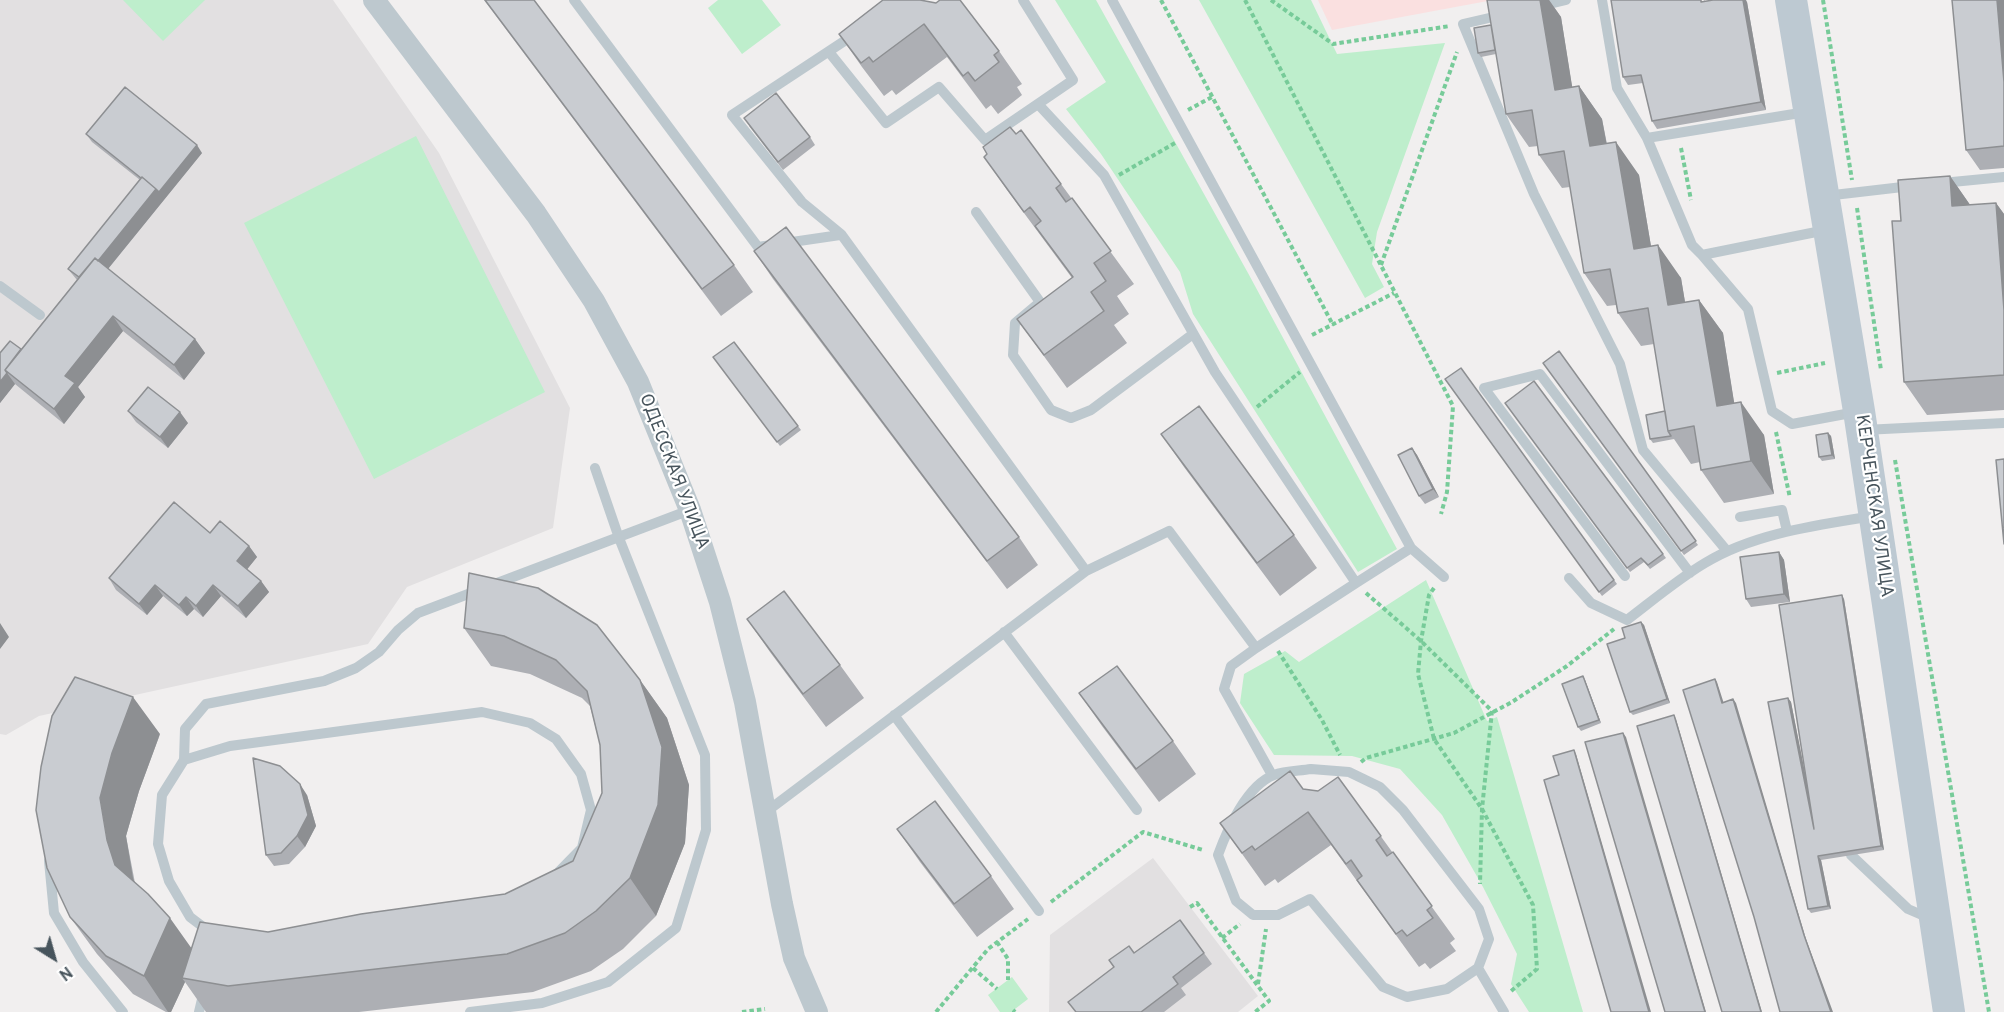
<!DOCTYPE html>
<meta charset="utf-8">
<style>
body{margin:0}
#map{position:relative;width:2004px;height:1012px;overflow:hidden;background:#f1efef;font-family:Overpass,sans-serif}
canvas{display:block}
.north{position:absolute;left:24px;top:928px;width:60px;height:60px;-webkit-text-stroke:4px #fff;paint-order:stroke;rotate:143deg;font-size:16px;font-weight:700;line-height:24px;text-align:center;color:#47545c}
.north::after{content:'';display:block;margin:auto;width:21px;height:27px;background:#47545c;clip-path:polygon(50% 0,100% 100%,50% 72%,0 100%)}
</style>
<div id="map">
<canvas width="2004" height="1012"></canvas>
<div class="north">N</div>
</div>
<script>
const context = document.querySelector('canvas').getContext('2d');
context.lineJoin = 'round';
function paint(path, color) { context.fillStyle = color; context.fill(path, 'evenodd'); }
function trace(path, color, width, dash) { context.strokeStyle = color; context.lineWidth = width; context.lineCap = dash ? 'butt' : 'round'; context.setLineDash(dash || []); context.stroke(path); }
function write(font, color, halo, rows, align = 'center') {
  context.font = font + ' Overpass,sans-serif'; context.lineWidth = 4.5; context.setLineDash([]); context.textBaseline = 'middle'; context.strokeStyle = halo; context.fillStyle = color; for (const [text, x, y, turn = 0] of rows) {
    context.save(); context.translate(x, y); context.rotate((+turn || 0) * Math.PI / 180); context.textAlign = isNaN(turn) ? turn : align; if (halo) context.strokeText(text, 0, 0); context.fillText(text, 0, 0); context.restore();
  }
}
const education = new Path2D(`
 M0,0H333L439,153L570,408L553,528L407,587L368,644L39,716L6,735L0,734Z
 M1153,858L1258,996L1238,1012H1049L1050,935Z`);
const medical = new Path2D(`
 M1318,0H1493L1332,30Z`);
const green = new Path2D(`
 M123,0H205L163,41Z
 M718,0H762L781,25L742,54L708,8Z
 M1055,0H1096L1248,273L1397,549L1358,572L1193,314L1180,272L1101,154L1066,109L1106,82Z
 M1199,0H1311L1337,54L1445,43L1377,232L1372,264L1384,287L1365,298Z
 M416,136L545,392L374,479L244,223Z
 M1426,580L1487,721L1497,717L1583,1012H1529L1511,984L1517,954L1483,887L1442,815L1400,769L1352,756L1274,755L1240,703L1244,674L1285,651L1299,662Z
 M1012,977L1028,999L1011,1012H1000L988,995Z`);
const path = new Path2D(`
 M1161,0L1333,325
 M1245,0L1453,406L1447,492L1441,514
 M1271,0L1333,44L1450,26
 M1823,0L1852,180
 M1188,110L1212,97
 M1681,148L1691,200
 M1119,175L1175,143
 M1857,208L1881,370
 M1381,265L1457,52
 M1312,335L1394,293
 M1777,373L1825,363
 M1257,407L1300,372
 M1776,432L1790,498
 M1895,460L1989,1012
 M1434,588L1429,595L1421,641L1418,674L1434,739L1482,809L1533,905L1537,969L1510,992
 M1366,593L1421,641L1492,711L1482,809L1480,884
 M1278,651L1322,720L1340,755
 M1361,762L1366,758L1454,733L1512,702L1567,666L1614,629
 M1051,902L1143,832L1203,850
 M1190,907L1197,903L1269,1001L1255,1012
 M1222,938L1240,924
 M997,942L1008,959V980
 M973,968L997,989
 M1258,984L1266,929
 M1013,1010L1015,1012
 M742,1012L765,1009
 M936,1012L988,949L1028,919`);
const lane = new Path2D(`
 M574,0L758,247L840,235
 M1112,0L1411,548L1444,577
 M1602,0L1617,88L1647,138L1806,112
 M1537,7L1566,0
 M1502,15L1463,24L1534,194L1620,364L1643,450L1727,551
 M855,34L732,115L802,202L841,234L1086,571
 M829,52L886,123L939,87L985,140L1073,80L1023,0
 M1038,104L1104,175L1215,372L1356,583L1411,548
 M1647,138L1692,245L1702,255L1748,309L1772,411L1792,424L1856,412
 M1942,183L2004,177
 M1825,196L1911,186
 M976,212L1040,302L1015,323L1013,355L1051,410L1071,418L1091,410L1193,334
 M1702,255L1826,230
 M0,286L40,315
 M1864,430L2004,423
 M1740,517L1782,510L1787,531
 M1625,576L1484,388L1540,374L1690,573
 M1569,578L1591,603L1627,620C1652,601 1678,579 1705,563C1754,533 1818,525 1873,516
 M1004,632L1137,810
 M1256,648L1356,583
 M482,712L530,723L556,739L581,774L591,810L582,848L539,892L500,905L266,939H219L190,917L169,881L158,844L162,795L184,760L230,746Z
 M894,715L1039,911
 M184,760L185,729L206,704L324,681L356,668L379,652L398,630L418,613L690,510
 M1311,769L1349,772L1380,787L1403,810L1479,909L1489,939L1478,968L1447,989L1407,997L1383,987L1310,899L1278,915H1253L1236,901L1218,855C1227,830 1247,785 1274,775C1285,771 1299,771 1311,769Z
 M766,812L1086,571L1169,531L1256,648L1231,666L1224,689L1272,775
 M1851,855L1908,909L1929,918
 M49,861L54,913L83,962L123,1012
 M1478,968L1504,1012
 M199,1012L204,991
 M470,1012L542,1003L608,982L676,928L706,830L705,755L619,538L595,468`);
const street = new Path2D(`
 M374,0L536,214L594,301L638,382L690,510L720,602L745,702L782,904L794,958L817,1012`);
const secondary = new Path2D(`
 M1791,0L1859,411L1949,1012`);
const wall = new Path2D(`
 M484,0H534L734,265L753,292L721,316Z
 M883,0L999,51L1022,84L1017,87L1022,95L998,114L991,105L986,109L947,57L896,95L892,90L884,96L862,67L839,34Z
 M1487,0H1549L1561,17L1572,87L1579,86L1602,119L1607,144L1639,175L1651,246L1681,278L1685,302L1699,300L1723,333L1734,403L1764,435L1774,494L1724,503L1701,470L1700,462L1691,464L1674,439L1653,443L1650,439L1665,411L1654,344L1641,346L1618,313L1616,305L1607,306L1584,273L1570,187L1562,188L1539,155L1538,146L1529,147L1506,114L1496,54L1481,57L1478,53L1491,25Z
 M1705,0V2H1747L1766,110L1657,129L1652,121L1643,83L1628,85L1623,77Z
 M2004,0V168L1980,170L1966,150Z
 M749,126L810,137L815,145L783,170Z
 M86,134L202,153L108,269L195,339L205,353L184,380L123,331L78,387L85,397L64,424L15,384L0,403V353L21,349L77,280L68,269L140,180L92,142Z
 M1016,134L1061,184L1134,284L1117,296L1129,314L1114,325L1127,343L1067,388L1017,319L1072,278L1007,190L984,157Z
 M1950,176L1970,205L1996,203L2004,214V410L1927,415L1904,382L1901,221Z
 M754,251L1019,537L1038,565L1007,589L773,279Z
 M734,342L801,430L780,446L714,357Z
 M1559,351L1698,545L1684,555L1543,363Z
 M1461,368L1617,584L1602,596L1445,379Z
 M1534,381L1666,558L1650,569L1644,562L1630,572L1505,403Z
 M128,411L188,423L168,448L136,422Z
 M1828,433L1831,436L1835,459L1822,461L1819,457Z
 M1161,434L1294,535L1317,568L1280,596L1184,467Z
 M1412,448L1417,455L1439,497L1425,504L1419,496Z
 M210,533L249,546L257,557L247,569L261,581L269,592L246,618L221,596L203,617L194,609L187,616L163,596L147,615L116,590L109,578Z
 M1779,552L1784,560L1790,602L1751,607L1746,599Z
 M469,573L640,680L667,718L689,785L685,843L656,916L623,949L591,971L533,992L359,1012H206L185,982L171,1012H166L133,994L97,954L70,917L160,734L139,791L126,836L135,883L191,948L268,932L505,894L573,861L602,793L600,745L590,706L582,698L530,674L491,666L464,628Z
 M1844,599L1884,850L1821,860L1831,909L1811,913L1808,909L1788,698L1791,702L1807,785Z
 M747,619L840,665L864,698L826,727L770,652Z
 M1641,622L1644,625L1670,703L1633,715L1630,712L1625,638Z
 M1583,676L1585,680L1601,723L1581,731L1578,727Z
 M1079,693L1173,741L1196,774L1159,802L1102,726Z
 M1338,777L1455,939L1450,943L1456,951L1430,969L1425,963L1419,967L1331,845L1278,883L1275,879L1265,886L1220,823L1303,789L1318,791Z
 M307,795L316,826L305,847L289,864L274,866L266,855Z
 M897,829L991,876L1014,909L977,937L920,862Z
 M1180,920L1212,964L1181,988L1186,995L1164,1012H1075L1134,953Z`);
const shadedWall = new Path2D(`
 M1540,0H1549L1561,17L1578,123L1555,90Z
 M1743,0H1746L1747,2L1766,110L1761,102Z
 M1997,0H2004V82Z
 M1579,86L1602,119L1613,179L1590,146Z
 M1616,142L1639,175L1657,282L1634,249Z
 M197,145L202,153L90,291L82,280L156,189Z
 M1950,176L1973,209L1952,206Z
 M1996,203L2004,214V310Z
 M1658,245L1681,278L1691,338L1668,305Z
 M1699,300L1723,333L1740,439L1717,406Z
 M113,316L123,331L78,387L85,397L64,424L54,409L65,376Z
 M195,339L205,353L184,380L174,365Z
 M7,373L15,384L0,403V382Z
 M1741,402L1764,435L1774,494L1751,461Z
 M180,412L188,423L168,448L160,437Z
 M1828,433L1831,436L1835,459L1832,455Z
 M1412,448L1417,455L1439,497L1433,489Z
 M249,546L257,557L245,572L237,561Z
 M1779,552L1784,560L1790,602L1784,594Z
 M261,581L269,592L246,618L238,606Z
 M155,585L163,596L147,615L139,604Z
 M213,585L221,596L203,617L196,606Z
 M1842,595L1844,599L1884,850L1881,846Z
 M186,597L194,609L187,616L179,605Z
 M1641,622L1644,625L1670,703L1667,699Z
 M0,623L9,637L0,649Z
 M1583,676L1585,680L1601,723L1599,720Z
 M1715,679L1717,682L1725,707L1722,703Z
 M640,680L667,718L689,785L685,843L656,916L630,878Z
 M133,697L160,734L139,791L126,836L133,878L142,903L115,865L107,840L100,798L112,753Z
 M1788,698L1791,702L1817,833L1814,829Z
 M1733,699L1736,703L1806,939L1833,1012H1831L1804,935Z
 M1674,715L1676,719L1762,1012H1761Z
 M1623,733L1626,737L1706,1012H1705Z
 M1574,750L1576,754L1651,1012H1649Z
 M300,784L307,795L316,826L305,847L297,836Z
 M1818,856L1821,860L1831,909L1828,906Z
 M170,918L197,956L182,978L185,982L171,1012H168L144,976Z`);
const building = new Path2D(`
 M485,0H534L734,265L702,289Z
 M883,0H920L936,3L940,0H960L999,51L994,55L999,62L975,81L968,72L963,76L924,24L873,62L869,57L861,63L839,34Z
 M1487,0H1540L1555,90L1579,86L1590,146L1616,142L1634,249L1658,245L1668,305L1699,300L1717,406L1741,402L1751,461L1701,470L1694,426L1668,431L1648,308L1618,313L1610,269L1584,273L1564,151L1539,155L1532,110L1506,114Z
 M1611,0H1701V2L1713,0H1743L1761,102L1652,121L1641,75L1623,77Z
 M1952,0H1997L2004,82V146L1966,150Z
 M1491,25L1495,50L1478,53L1474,28Z
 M125,87L197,145L159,192L156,189L142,177L141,178L86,134Z
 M776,93L810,137L778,162L744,118Z
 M1010,127L1016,134L1021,130L1061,184L1056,188L1066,202L1072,198L1111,251L1094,263L1106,281L1091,292L1104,311L1044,355L1017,319L1073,277L1035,226L1041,221L1030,207L1024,212L984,157L987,154L983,147Z
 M1950,176L1952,206L1996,203L2004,310V375L1904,382L1892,221H1901L1898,180Z
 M142,177L156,189L98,261L95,258L79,277L68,269Z
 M786,227L1019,537L987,561L754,251Z
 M95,258L195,339L174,365L113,316L65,376L75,383L54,409L5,370Z
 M10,341L21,349L5,370L7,373L0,382V353Z
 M734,342L798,426L777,442L713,357Z
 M1559,351L1696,541L1681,551L1543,363Z
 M1461,368L1614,580L1599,592L1445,379Z
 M1534,381L1663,554L1648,565L1641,558L1627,568L1505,403Z
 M148,387L180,412L160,437L128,411Z
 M1199,406L1294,535L1257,563L1161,434Z
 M1665,411L1668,431L1671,436L1650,439L1646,415Z
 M1828,433L1832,455L1819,457L1816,435Z
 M1412,448L1433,489L1419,496L1398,455Z
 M2004,459V544L1996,460Z
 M174,502L210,533L220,521L249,546L237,561L261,581L238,606L213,585L196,606L186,597L179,605L155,585L139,604L109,578Z
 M1779,552L1784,594L1746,599L1740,557Z
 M469,573L538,588L597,625L640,680L662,747L658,805L630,878L596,911L565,933L507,954L228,986L182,978L200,922L268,932L361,914L505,894L573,861L602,793L600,745L587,691L556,660L504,636L464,628Z
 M784,591L840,665L803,694L747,619Z
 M1842,595L1881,846L1818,856L1828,906L1808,909L1768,702L1788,698L1814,829L1779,605Z
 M1641,622L1667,699L1630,712L1607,644L1625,638L1622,628Z
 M1117,666L1173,741L1136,769L1079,693Z
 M1583,676L1599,720L1578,727L1562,684Z
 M75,677L133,697L112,753L100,798L107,840L115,865L148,894L170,918L144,976L106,956L70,917L47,868L36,810L41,767L52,716Z
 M1715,679L1722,703L1733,699L1804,935L1831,1012H1780L1754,917L1683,690Z
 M1674,715L1761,1012H1722L1637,726Z
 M1623,733L1705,1012H1665L1585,742Z
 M1574,750L1649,1012H1611L1544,780L1559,775L1553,756Z
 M253,758L280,766L300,784L308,815L297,836L281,853L266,855Z
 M1290,771L1303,789L1318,791L1338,777L1381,836L1376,840L1387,856L1393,852L1432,906L1427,910L1433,918L1407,936L1402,930L1396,934L1357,880L1362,876L1351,860L1346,864L1308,812L1255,850L1252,846L1242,853L1220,823Z
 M935,801L991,876L954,904L897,829Z
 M1180,920L1204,953L1173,977L1178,984L1141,1012H1076L1068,1002L1114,967L1109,960L1129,946L1134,953Z`);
const streetNames = [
 ["ОДЕССКАЯ УЛИЦА",673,472,69],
 ["КЕРЧЕНСКАЯ УЛИЦА",1873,506,82]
];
paint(education, '#e2e0e1');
paint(medical, '#fae0e0');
paint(green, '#beeecc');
trace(path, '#77cb99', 4, [4.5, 3]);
trace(lane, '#bdc8ce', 10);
trace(street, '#bdc8ce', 22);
trace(secondary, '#bdc9d2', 32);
paint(wall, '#adafb4');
paint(shadedWall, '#8d8f92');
paint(building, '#c9ccd1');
trace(building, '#8d8f92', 1.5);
write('18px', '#47545c', '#fff', streetNames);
</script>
